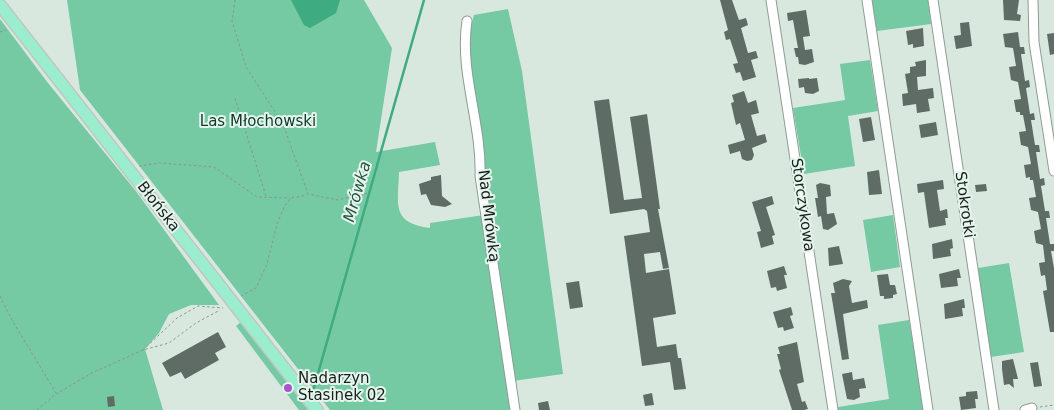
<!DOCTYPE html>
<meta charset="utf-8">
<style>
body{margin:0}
canvas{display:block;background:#d8e8df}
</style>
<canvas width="1054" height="410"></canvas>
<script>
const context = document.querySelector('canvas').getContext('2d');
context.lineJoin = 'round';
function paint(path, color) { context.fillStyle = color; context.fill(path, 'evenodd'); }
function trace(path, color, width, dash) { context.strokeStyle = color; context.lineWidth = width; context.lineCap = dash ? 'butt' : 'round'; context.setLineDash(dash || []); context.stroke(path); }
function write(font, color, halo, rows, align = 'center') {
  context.font = font + ' "DejaVu Sans",sans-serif'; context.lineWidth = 4; context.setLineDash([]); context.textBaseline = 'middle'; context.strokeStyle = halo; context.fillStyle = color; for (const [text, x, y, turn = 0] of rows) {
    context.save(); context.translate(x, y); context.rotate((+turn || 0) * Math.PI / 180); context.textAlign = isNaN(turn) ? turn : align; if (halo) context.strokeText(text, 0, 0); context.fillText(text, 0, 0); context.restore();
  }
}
const green = new Path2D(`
 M67,0H364L392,48L376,152L435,142L440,165L399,172C398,205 391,223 430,228V223L484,215L513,410H330L80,90Z
 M872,0H928L931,24L877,31Z
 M508,9L522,71L563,374L513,381L488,214L482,133L467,41L474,15Z
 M0,19L48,83L135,190L219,305H191L169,314L159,333L145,349L163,410H0Z
 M870,60L878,111L848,116L855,166L804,174L793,108L845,100L840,64Z
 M893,215L900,267L871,272L863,220Z
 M1009,263L1024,352L991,357L978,268Z
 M909,320L924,410H838V407L889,399L878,325Z
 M241,322L308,410H299L236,326Z`);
const water = new Path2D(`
 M291,0H340L336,13L310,28L304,25Z`);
const stream = new Path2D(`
 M313,391L424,0`);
const building = new Path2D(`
 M720,0H732L739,20L746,18L748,25L741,28L748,53L756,51L758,58L751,60L756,77L743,81L740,72L736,73L733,64L738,63L730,39L726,40L724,32L728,30Z
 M1003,0H1019L1017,14L1021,15L1020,21L1004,20Z
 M806,10L810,36L803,37L805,50L812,49L814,62L805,65L799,64L798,57H796L794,48H798L793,20L788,21L787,13Z
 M969,22L972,46L956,49L954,36L961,35L960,23Z
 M923,28L924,46L913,48V44L908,45L906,31Z
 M1018,32L1020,47H1024L1025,54H1021L1025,81L1029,80L1030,87L1026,88L1030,114L1034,113L1035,120H1031L1035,145H1039L1040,152H1036L1040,179L1044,178L1045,185L1041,186L1045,211H1049L1050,218H1046L1050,244H1054V251H1051L1054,268V332H1050L1043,291L1047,290L1045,275L1041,276L1039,263L1045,262L1043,245L1036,243L1034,231L1041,229L1038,212L1031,210L1029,198L1036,197L1033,180H1030V177L1026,178L1024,165L1031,164L1028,147L1021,145L1019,132L1026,131L1023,115H1020V112H1016L1014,100L1021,99L1018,82L1011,80L1009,67L1016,66L1013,48L1005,47L1003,34Z
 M1054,33V54L1050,55L1047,34Z
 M926,60V76L917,77L918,90L933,88L934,98L928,99L930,111L917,113L916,104L903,106L902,94L908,93L905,74L910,73V67L916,66L915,62Z
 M809,78V79L817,78L819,91L813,94L805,93L804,87L799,88L798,79Z
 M744,91L748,103L756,100L759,113L751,115L757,136L765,134L767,142L752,148L754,155L752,160L747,161L742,159L740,151L730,154L728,145L745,140L740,123L736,125L731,103L734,102L732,95Z
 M609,99L624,200L642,198L630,117L647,114L660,209H658L669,268L663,269L660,252L644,254L646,273L669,269L676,314L653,318L657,347L676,344L678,358H681L686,389L674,390L670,362L642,366L624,236L650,232L647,211L644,209L610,214L594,101Z
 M871,117L875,140L863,142L859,119Z
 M936,122L938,135L921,138L919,125Z
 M879,170L882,194L869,195L867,172Z
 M441,175L442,196L452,204L445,207L431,205L426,194L421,195L419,184L431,180V177Z
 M943,180L944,189L937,190L940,211L947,209L948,218H945L946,225L929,228L924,192L918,193L917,184Z
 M820,183L830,185L831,196L826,197L827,214L834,213L836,220L837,224L828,230L823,229L821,216L818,217L815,198H818L816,185Z
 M986,184L987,191L976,192L975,185Z
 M772,196L774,204L766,207L775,235L772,236L774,244L761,248L757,232L761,231L752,202Z
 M952,239L953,248L950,249L951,256L933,259L932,244Z
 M839,246L843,264L829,266L828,248Z
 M784,266L787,275H784L787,288L777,291L776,287L771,288L767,271Z
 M959,269L961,278H957L958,286L941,288L939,274Z
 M888,274L890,285H895L897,294L893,295V298L884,299V296H880L877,275Z
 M843,279L852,281L849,286L852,303L867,300L868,308L843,314L849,359L842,360L831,293H835L833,283Z
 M579,281L583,307L570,309L566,283Z
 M964,299L965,308H962L963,316L945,319L944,304Z
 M791,307L793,315L790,316L794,328L784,331L783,327L778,328L773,312Z
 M218,332L226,347L215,353L219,360L185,379L181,372L170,377L162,363Z
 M797,342L804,382L797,384L802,402L805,401L808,409L804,410H792L779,370L781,369L777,354H780L778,347Z
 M1013,359L1018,379H1013L1014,388L1009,384L1004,385L1002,369V361Z
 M1038,362L1042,386L1034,387L1030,363Z
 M852,372L853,380L864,378L866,388L859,389L860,397L854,400L847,399L842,374Z
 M977,391L978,399H975L976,408L961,410L959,397L966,396V392Z
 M652,393L654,405L645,406L643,395Z
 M114,396L115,406L108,407L107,397Z
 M548,401L550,410H539L538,403Z`);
const path = new Path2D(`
 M235,0L232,21L246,67L283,124L308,194L338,200L367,193
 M0,32L6,30
 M235,98L266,196
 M139,166L160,163L214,167L257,197L290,198
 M0,296L12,320L56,393
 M241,296L256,288L267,264L277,224L284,207L291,198L307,195
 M143,350L177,318L198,306L223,308
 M1040,407L1054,405
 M37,410L56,394L92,373L143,350L169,343L196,323L220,310`);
const minor = new Path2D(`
 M771,0L833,410
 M867,0L928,410
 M933,0L994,410
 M1033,0L1034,42L1054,171
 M467,21C459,72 482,124 480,176L515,410
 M1025,410L1032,408`);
const major = new Path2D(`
 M0,5L317,410`);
const markers = [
 [288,388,5,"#a558ca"]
];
const parkNames = [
 ["Las Młochowski",258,122]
];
const streetNames = [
 ["Storczykowa",802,205,82],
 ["Stokrotki",964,205,82],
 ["Błońska",158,207,52],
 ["Nad Mrówką",488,216,83]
];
const poiNames = [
 ["Nadarzyn",298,379],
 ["Stasinek 02",298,396]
];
const waterNames = [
 ["Mrówka",358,192,-74]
];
paint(green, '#75c9a3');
paint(water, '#3eab80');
trace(stream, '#3eab80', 2.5);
paint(building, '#5e6c65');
trace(minor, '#8c9c94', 11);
trace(major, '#c3c4c4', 14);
trace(path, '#89958e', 1, [2.5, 2.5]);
trace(minor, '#fff', 9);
trace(major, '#9aeecd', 11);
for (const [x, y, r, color] of markers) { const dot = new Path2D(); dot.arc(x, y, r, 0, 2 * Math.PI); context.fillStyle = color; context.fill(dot); trace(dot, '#e5f5ed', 2); }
write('15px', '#0b3a28', '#e5f5ed', parkNames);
write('15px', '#181e1b', '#e5f5ed', streetNames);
write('15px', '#181e1b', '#e5f5ed', poiNames, 'left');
write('italic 16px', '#275440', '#e5f5ed', waterNames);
</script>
